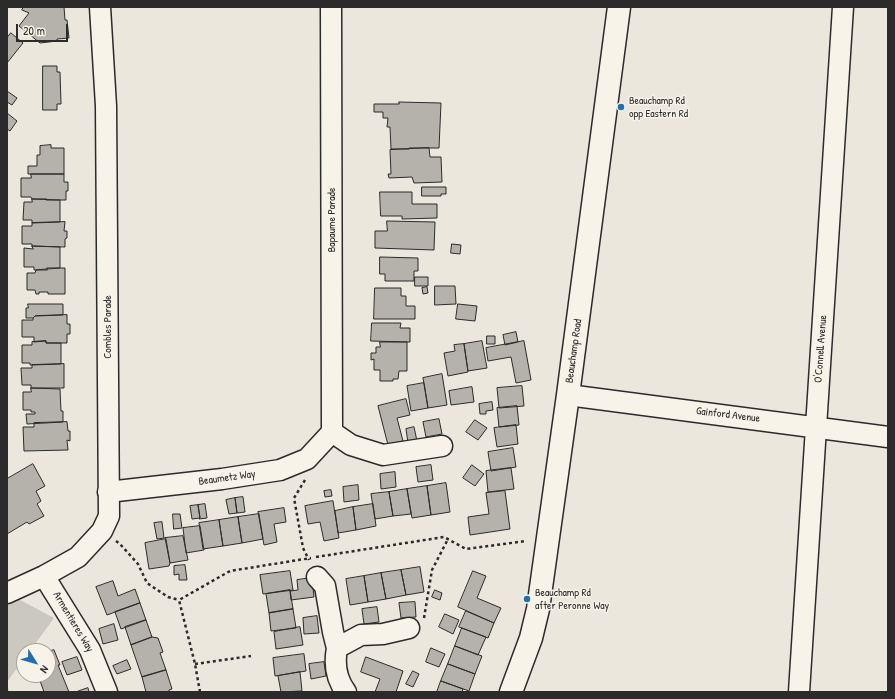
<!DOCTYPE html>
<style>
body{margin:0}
#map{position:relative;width:895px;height:699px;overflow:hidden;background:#ebe7dd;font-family:"Patrick Hand",sans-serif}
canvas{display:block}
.frame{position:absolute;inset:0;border:8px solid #2b2b2b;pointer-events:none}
.north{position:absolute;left:16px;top:643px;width:40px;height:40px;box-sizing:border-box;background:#f7f3e8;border:1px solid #a5a39c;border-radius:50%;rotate:127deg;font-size:11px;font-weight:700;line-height:16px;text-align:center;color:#2b2b2b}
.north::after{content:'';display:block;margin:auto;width:14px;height:18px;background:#1f6fb2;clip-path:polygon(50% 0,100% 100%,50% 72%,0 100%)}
.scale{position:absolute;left:16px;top:24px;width:52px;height:18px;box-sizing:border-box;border:2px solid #2b2b2b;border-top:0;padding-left:5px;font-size:12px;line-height:14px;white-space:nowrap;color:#2b2b2b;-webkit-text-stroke:3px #f7f3e8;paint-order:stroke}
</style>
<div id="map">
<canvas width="895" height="699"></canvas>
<div class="frame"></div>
<div class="north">N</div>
<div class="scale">20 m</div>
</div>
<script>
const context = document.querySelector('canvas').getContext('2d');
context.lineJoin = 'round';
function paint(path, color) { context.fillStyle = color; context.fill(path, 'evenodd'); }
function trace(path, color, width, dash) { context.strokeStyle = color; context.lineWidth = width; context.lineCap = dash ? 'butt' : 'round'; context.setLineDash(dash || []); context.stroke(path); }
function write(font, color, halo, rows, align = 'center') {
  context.font = font + ' "Patrick Hand",sans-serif'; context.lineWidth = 3; context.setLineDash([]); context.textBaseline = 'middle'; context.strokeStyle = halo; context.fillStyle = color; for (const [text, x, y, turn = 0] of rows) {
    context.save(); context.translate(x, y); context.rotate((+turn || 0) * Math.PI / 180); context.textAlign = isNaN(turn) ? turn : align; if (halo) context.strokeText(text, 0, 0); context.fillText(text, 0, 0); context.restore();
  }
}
const green = new Path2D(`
 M7,593L54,618L30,651H24V659L7,682L9,692H7Z`);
const building = new Path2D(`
 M24,7H64L65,20H67L69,38L57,39V41L40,43L19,26L29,13L22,10Z
 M11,33L23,43L7,63V38Z
 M43,66H57V72H60L61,104H57V110H43Z
 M7,91L17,98L12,105L7,102Z
 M399,102L441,103L439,148H409V149H391L390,127H387L388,118H383V112H374V104H399Z
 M7,113L17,121L10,131L7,129Z
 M51,145V148H64V174H28V166H37V155H40V146Z
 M429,148L430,157H441L442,182L414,183L412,177L389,178L388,174H391L390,150Z
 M31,174H64V182H68V191H66V200H46L47,199H32L31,197H21V178H31Z
 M422,187H446V194H441V196H422Z
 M380,192H412V204H437V218L402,219V216H381Z
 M32,199L60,200V222L32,223V220H23L24,202H32Z
 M387,221L435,222L434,250L375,248V231H387Z
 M65,222L64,231H67V238L65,239V247L32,246V244H22V226H32V223Z
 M452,244L461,245L460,254L451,253Z
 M32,246L60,247V268L34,270V267H24V248L33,249Z
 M380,257L418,258V271H414V281H385V274H380Z
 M47,268H65V294H48V292H39V294H36L35,290H27V273H35L36,270H47Z
 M415,277H428V286H415Z
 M435,286H455L456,304L435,305Z
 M427,287L428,293L423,294L422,288Z
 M375,288H401V296H406V306H415V319H374Z
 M28,304H63V315L35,316L33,318H26V308H28Z
 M458,304L477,306L475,321L456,319Z
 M67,315V324H70V334H67V343H46V341L34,342V337H22V320H33V318L35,316Z
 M372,323H401L400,328H410V342L371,341Z
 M516,332L518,342L505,345L503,335Z
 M487,336H495V344H487Z
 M46,341V343H61V364L32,365H30V363H22V345H32V342Z
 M482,341L487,368L468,371L464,344Z
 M524,341L531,380L516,383L511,357L488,361L486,348Z
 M380,342H407V371H399L398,379H393V381H380V370H374V359L371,360V353H376V347H380Z
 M464,344L468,372L448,376L444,353L455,351L454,345Z
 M64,364V388H31V385H22L21,368H32V365Z
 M442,374L447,405L428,408L423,378Z
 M424,383L428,408L411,411L407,386Z
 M522,386L524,406L499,408L497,388Z
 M472,387L474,402L451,405L449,391Z
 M31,388L60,389L61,411H63V422L27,424L26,414H35V412H31V410H23V392H31Z
 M406,399L410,415L397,418L403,441L388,445L378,406Z
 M492,402L493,410L486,411V414H480L479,404Z
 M517,406L519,425L499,427L497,408Z
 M439,419L442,434L426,437L423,422Z
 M475,420L487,428L478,440L466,432Z
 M67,422L68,431H70V441L67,440L68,450L24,451L23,427H34V423Z
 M516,425L518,444L497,447L494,428Z
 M414,427L417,441L408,443L406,429Z
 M513,448L516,467L491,471L488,452Z
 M33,464L45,486L36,491L41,501L37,504L44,516L29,524L27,522L7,534V479Z
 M431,465L433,480L418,482L416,467Z
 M472,465L484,474L475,486L463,478Z
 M511,468L514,489L488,492L486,471Z
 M395,472L396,487L381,489L380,474Z
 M446,483L450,512L431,515L427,486Z
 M358,485L359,500L344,502L343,487Z
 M427,486L431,515L412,518L407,489Z
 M407,489L411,514L393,516L389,492Z
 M331,490L332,496L325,497L324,491Z
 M505,491L510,529L470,535L468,517L489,514L486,493Z
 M389,492L393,516L375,519L371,494Z
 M243,497L245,512L237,513L235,498Z
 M235,498L237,513L229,514L226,500Z
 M333,501L339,538L324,541L320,522L308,524L305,506Z
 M205,504L207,518L199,519L200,518L198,505Z
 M373,504L376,526L356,530L353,507Z
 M198,505L200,518L192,519L190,506Z
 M353,507L356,530L338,533L335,511Z
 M284,508L286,522L274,524L277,542L264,545L258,512Z
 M173,514H180L182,528L174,529Z
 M259,514L263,539L242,543L238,517Z
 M238,517L242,543L223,546L219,520Z
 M219,520L223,546L203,549L199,523Z
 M162,522L164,538L157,539L154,523Z
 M200,526L204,550L186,553L183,528Z
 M183,536L188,560L170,563L165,538Z
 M166,539L170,563L169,566L149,569L145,543Z
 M185,565L187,580H179V574L174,575V566Z
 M420,567L424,592L406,595L401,570Z
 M401,570L406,595L386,599L381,573Z
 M290,571L293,590L263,594L260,575Z
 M473,571L486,576L477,598L501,608L494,623L458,607Z
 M381,573L386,599L368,602L364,576Z
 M364,576L368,602L350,605L346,579Z
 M312,578L314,597L291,600L290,591L298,590L297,580Z
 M113,581L118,596L135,589L140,603L107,615L96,587Z
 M290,590L293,609L269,613L266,594Z
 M435,590L442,593L440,600L432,597Z
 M415,602L416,617L401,618L399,603Z
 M140,603L146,620L121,629L115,612Z
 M377,607L379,622L364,624L362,609Z
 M293,609L296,628L271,631L269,613Z
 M466,611L494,623L488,638L459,627Z
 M445,614L459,620L453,634L439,627Z
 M317,616L319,633L304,634L303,618Z
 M146,620L152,637L131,645L125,627Z
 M114,624L118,640L103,644L99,629Z
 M300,627L303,645L276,649L274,632Z
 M462,628L486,637L478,655L455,646Z
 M152,637L158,638L163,652L160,653L166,670L142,677L131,645Z
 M455,646L482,656L475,674L448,664Z
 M431,648L445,654L439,667L426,662Z
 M54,650L60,665H58L69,692H44L38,675H48V652Z
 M304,654L306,671L275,676L273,658Z
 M77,657L82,670L67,675L62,662Z
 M366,657L403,671L396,692H375L380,679L361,672Z
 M127,660L131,669L117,674L113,666Z
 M324,662L326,676L311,679L309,664Z
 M448,664L475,674L469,691L441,681Z
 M166,670L172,689L169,690V692H146L142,677Z
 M413,671L419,674L413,687L406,684Z
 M300,672L302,691L281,692L278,676Z
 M441,681L463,689L462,692H437Z
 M88,688L89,692H76Z`);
const path = new Path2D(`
 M305,480L294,498L303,548L309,560
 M116,541L120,544L138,564L147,583L168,597L179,600
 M316,557L444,537L466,549L526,541
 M424,618L432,570L448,539
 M195,664L251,656
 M200,692L195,664L179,600L230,571L311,558`);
const street = new Path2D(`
 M331,7L332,432
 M568,395L888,437
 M332,432L351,445L383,455L442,446
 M108,492L222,479L280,470L307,459L332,432
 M44,576L90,650L107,692
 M317,577L325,586L333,632L337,648
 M7,593L44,576L78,557L102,531L109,516L106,106L100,7
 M346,692C336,679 334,664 337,648L361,635L383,634L409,628
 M799,692L843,7`);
const secondary = new Path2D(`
 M511,692L531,638L538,609L568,395L619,7`);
const markers = [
 [621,107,4,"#1f6fb2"],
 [527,599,4,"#1f6fb2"]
];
const poiNames = [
 ["Beauchamp Rd",629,101],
 ["opp Eastern Rd",629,114],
 ["Beauchamp Rd",535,593],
 ["after Peronne Way",535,606]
];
const streetNames = [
 ["Bapaume Parade",332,220,-90],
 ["Combles Parade",108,327,-90],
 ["O'Connell Avenue",821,349,-86],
 ["Beauchamp Road",574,351,-82],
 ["Gainford Avenue",728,415,7],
 ["Beaumetz Way",227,478,-8],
 ["Armentieres Way",73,622,59]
];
paint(green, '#cbc8bf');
paint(building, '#b5b2ab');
trace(building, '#2b2b2b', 1);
trace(street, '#2b2b2b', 23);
trace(secondary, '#2b2b2b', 25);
trace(path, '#2b2b2b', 2.5, [3, 3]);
trace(street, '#f7f3e8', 20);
trace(secondary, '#f7f3e8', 22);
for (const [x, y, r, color] of markers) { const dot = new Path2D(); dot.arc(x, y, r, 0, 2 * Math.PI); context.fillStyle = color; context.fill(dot); trace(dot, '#f7f3e8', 1.5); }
write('11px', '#2b2b2b', '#f7f3e8', poiNames, 'left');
write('11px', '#2b2b2b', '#f7f3e8', streetNames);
</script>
